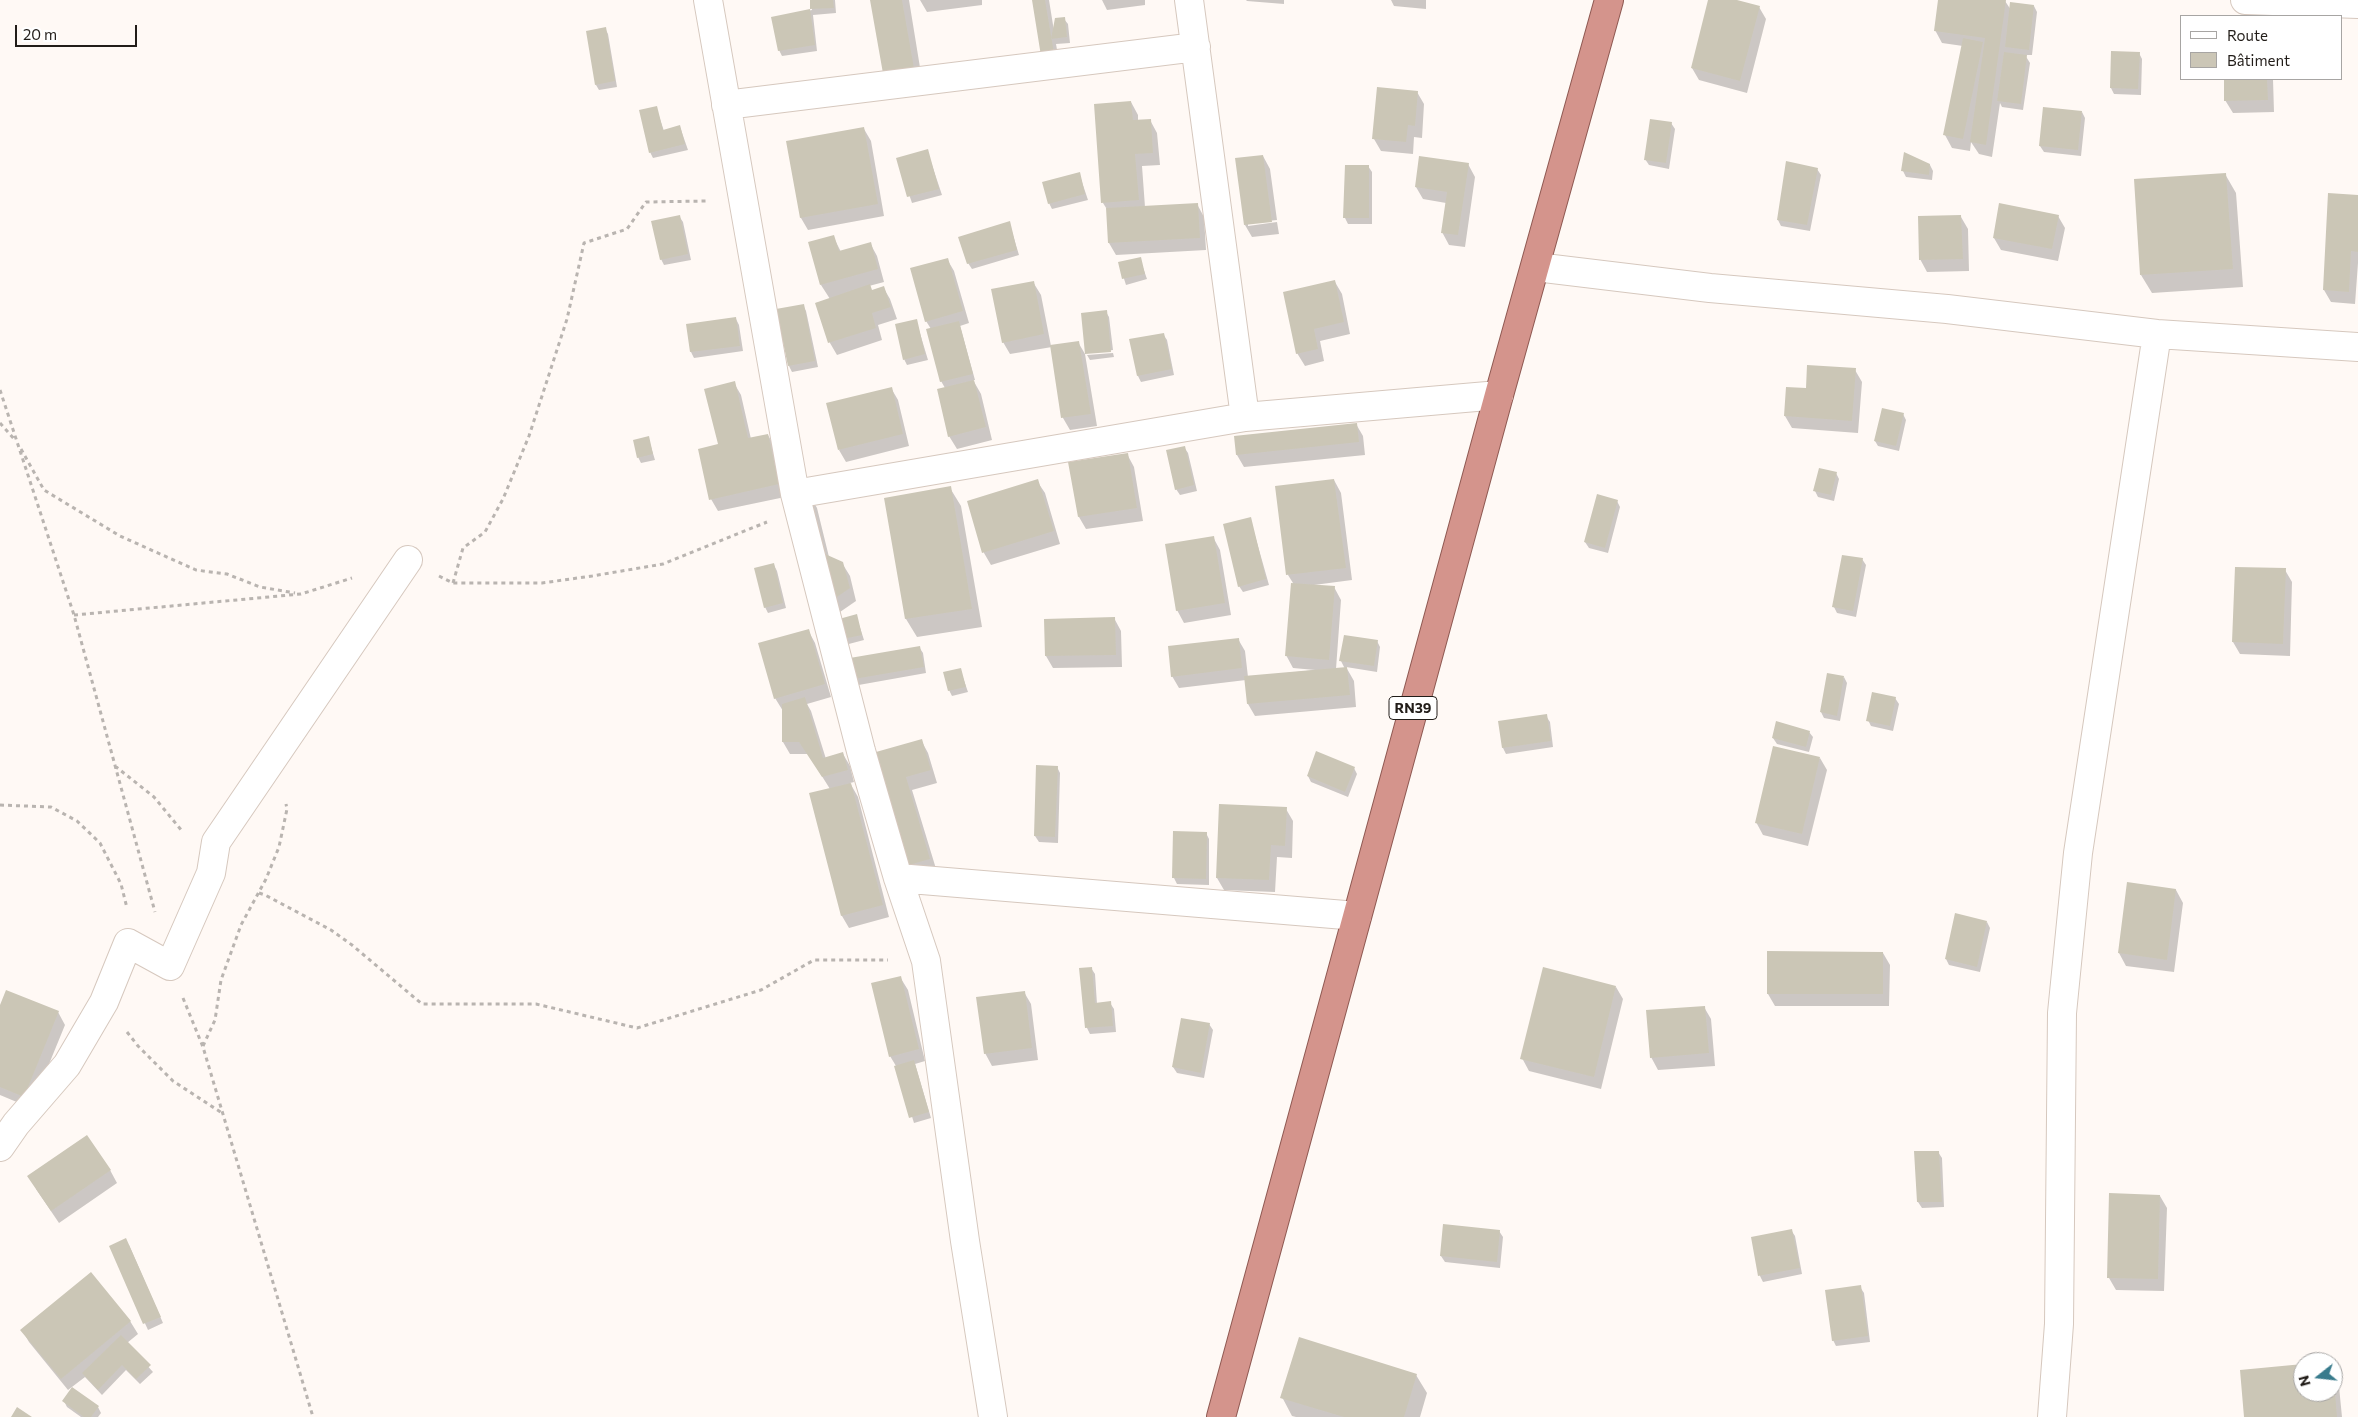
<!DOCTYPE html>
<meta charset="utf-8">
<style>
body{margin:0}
#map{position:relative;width:2358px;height:1417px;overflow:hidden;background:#fff9f5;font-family:Commissioner,sans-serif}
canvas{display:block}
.legend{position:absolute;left:2180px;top:15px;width:162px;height:65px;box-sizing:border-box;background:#fff;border:1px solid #a7a5a3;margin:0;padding:6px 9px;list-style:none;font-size:15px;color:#221d19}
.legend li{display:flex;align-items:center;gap:10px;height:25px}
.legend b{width:25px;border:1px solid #a7a5a3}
.north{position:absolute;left:2293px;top:1352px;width:50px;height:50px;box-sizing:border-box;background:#fff;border:1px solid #a7a5a3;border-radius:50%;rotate:254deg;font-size:14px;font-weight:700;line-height:20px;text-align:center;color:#221d19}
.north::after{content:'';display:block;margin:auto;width:18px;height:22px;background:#387b8c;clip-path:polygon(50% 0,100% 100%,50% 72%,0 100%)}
.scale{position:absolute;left:15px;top:25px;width:122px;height:22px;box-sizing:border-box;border:2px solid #221d19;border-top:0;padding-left:6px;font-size:15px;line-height:18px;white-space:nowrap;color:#221d19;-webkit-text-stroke:4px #fff;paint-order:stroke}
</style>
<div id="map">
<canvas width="2358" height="1417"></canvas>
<ul class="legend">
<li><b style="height:6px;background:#fff"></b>Route</li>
<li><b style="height:14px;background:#cbc6b6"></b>Bâtiment</li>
</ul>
<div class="north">N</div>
<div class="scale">20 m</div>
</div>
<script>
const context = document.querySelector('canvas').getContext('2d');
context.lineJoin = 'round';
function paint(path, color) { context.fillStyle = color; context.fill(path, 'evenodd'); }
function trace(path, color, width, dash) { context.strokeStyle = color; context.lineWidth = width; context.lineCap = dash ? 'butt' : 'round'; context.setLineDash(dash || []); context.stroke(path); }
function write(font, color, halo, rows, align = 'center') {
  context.font = font + ' Commissioner,sans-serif'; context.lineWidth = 5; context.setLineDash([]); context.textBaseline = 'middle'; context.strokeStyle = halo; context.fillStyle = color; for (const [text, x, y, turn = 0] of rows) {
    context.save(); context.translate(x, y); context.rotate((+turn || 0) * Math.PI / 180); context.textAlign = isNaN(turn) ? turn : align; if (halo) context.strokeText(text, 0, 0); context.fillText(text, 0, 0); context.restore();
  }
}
const shadow = new Path2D(`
 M811,0H835L836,13L813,15L817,51L782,56L779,50L772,18L812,10Z
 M871,0H909L924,92Z
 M920,0H982V5L927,12Z
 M1033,0H1049L1054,31L1064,19L1068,24L1070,43L1056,44L1060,66Z
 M1102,0H1145V5L1107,10Z
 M1246,0H1284V4L1247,1Z
 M1391,0H1426V9L1394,6Z
 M1709,0H1732L1759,7L1766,19L1747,93L1699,80L1692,68Z
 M1940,0H1998L2005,1L2011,10L2034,6L2037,12L2032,55H2025L2030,63L2023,110L2002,107L2000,103L1992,157L1979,154L1971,142L1970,151L1952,148L1945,135L1963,46L1942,43L1935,30Z
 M605,28L608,34L617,87L599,90L596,85Z
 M2139,53L2142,59L2141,95L2114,94L2111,88Z
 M2225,79H2273L2274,112L2233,113L2225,100Z
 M1417,92L1424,104L1422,138L1414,137L1413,154L1381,151L1374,139Z
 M1131,102L1138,115V121L1150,120L1157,133L1160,165L1142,166L1145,207L1197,204L1204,217L1206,250L1116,255L1109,243L1108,211L1103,203Z
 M656,107L664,131L680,127L688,150L653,158L650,152Z
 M2082,112L2085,118L2081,156L2044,152L2040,146Z
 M1671,123L1675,129L1669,169L1649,165L1645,159Z
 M864,129L871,141L884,216L808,230L801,218L787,142Z
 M927,150L942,195L912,203L897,159Z
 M1263,156L1270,169L1277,220L1248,223V226L1277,222L1279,234L1252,237L1245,225Z
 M1468,164L1475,177L1465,247L1449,245L1442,232L1446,203L1423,199L1416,187Z
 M1930,165L1933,171L1932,180L1906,177L1903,171Z
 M1368,166L1372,172V224H1348L1345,218Z
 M1817,169L1821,175L1810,231L1781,226L1778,220Z
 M1079,173L1088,200L1052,209L1049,203Z
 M2225,174L2236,193L2243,287L2152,293L2141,275Z
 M2358,196V263L2355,304L2331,302L2324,290Z
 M679,216L683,222L691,260L664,265L661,259Z
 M2058,216L2065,228L2058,261L2001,250L1994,238Z
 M1961,217L1968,229L1969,271L1927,272L1920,259Z
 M1009,222L1019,255L972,269L968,263Z
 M833,236L841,252L870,243L877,256L884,282L869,286L872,291L883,287L890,299L897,319L878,325L882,340L837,355L830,343L816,303L830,299L821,285Z
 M947,259L954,271L969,323L960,326L975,380H973L981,394L992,440L957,449L949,436L945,388L941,381L931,329L926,321Z
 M1140,259L1147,279L1126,285L1119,263Z
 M1033,282L1041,295L1051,346L1078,342L1085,354L1097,426L1070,430L1063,418L1052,347L1010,354L1003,342Z
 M1335,282L1342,294L1350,334L1320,341L1324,361L1305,366L1297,353Z
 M803,305L806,311L818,367L792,372L789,366Z
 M1106,312L1109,317L1113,350L1087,353V355V354Z
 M736,319L739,325L743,351L694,358L691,352L687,325Z
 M916,320L928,360L907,365L904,359Z
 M1163,334L1167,340L1174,375L1141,382L1138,376L1131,340Z
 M1113,353L1114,357L1090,360L1087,355Z
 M1855,370L1862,382L1858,433L1792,428L1785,416L1807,390Z
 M734,383L741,395L751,439L768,435L775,448L785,497L718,511L711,499L719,445Z
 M891,388L898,400L909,446L846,462L839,450Z
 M1903,414L1906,420L1899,451L1878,446L1875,441Z
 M1356,424L1363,436L1365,455L1244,467L1237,455L1235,437Z
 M648,437L655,460L641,463L638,457Z
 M1184,447L1188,453L1197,491L1180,495L1176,489Z
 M1127,454L1134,467L1143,521L1086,529L1079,517L1070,463Z
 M1836,473L1839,479L1834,501L1818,497L1815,491Z
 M1334,480L1341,493L1352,580L1314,585L1334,587L1341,600L1336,669H1345L1341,661L1377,641L1380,647L1377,672L1346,667L1354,681L1356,707L1255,716L1248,704L1246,680L1179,688L1172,676L1238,639L1245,651L1248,677L1315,670L1293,668L1286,655L1293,583L1288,575Z
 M1037,481L1045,493L1060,544L991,565L984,553L968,502Z
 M950,488L961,506L982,627L917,637L906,619L885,499Z
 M810,496L817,508L829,557L842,563L850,576L856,601L840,612L842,619L856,615L864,640L845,645L848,660L919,647L923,653L926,673L853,686Z
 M1617,501L1620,507L1608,553L1589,548L1585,542Z
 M1250,518L1269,585L1243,592L1239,586Z
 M1213,537L1220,550L1231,615L1184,623L1177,610Z
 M1862,559L1866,565L1856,617L1837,613L1834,607Z
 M774,565L777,571L786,608L768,613L765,607Z
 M2285,570L2292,582L2290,656L2240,654L2233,642Z
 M1114,618L1121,631L1122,667L1053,668L1046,656Z
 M808,630L815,643L831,697L807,704L811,711L826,759L843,754L850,766L854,782L850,783L858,797L889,917L849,928L842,916L811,794L830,789L808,754H790L783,742V711L775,698Z
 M960,669L968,692L952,696L949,690Z
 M1844,677L1847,683L1840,721L1824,718L1821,712Z
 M1895,698L1899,704L1893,731L1871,726L1868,720Z
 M1546,716L1550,722L1553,747L1506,754L1503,748L1500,722Z
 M1809,732L1813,737L1809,752L1777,744L1773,738Z
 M921,740L928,753L937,783L912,790L937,872L917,877L910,865L877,753Z
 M1820,758L1827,770L1808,846L1763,835L1756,822Z
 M1037,767H1057L1060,773L1058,843L1039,842L1035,836Z
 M1354,768L1357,774L1348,797L1311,782L1308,776Z
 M1286,809L1293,821L1292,858L1277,857L1275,892L1224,890L1217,878Z
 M1174,832L1206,833L1209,839V885L1177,884L1174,878Z
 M2128,884L2176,890L2183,903L2174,972L2126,966L2119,953Z
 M1987,922L1990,928L1980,972L1949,965L1946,959Z
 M1883,953L1890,965L1889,1006H1775L1768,994Z
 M1091,968L1095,974L1097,1004L1110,1003L1114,1009L1116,1032L1090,1034L1087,1028L1081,969Z
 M900,977L908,990L925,1061L915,1064L931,1118L914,1123L896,1066L890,1056Z
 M1616,987L1623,999L1601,1089L1529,1071L1522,1058Z
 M1024,992L1031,1004L1038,1060L992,1066L985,1053Z
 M1704,1007L1711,1019L1715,1066L1658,1070L1651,1057Z
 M0,1008L58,1012L65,1025L31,1108L0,1095Z
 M1209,1024L1213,1030L1204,1078L1177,1073L1173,1067Z
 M1938,1152L1942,1158L1944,1207L1922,1208L1918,1202Z
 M110,1170L117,1183L59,1223L36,1189Z
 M2160,1196L2167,1208L2164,1291L2116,1290L2109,1278Z
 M1791,1230L1795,1236L1802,1274L1763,1282L1760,1276L1752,1238Z
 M1499,1231L1503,1237L1500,1268L1445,1262L1441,1256Z
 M129,1245L163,1323L148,1330L110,1246Z
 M1860,1287L1864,1293L1870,1342L1836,1346L1833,1340Z
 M130,1321L138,1334L127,1343L153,1372L140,1384L126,1370L102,1395L85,1377L68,1390L29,1342L22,1330Z
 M2303,1366V1392H2333V1367L2338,1376L2342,1417H2245Z
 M1416,1375L1427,1393L1420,1417H1296L1292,1416L1282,1397Z
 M64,1401L98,1407L101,1413L98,1417H81L67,1407Z`);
const building = new Path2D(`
 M810,0H833L834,8L810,9L815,45L778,51L771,17L810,9Z
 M870,0H902L915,74L884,79Z
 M1032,0H1045L1054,53L1041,56Z
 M1708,0H1737L1760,6L1740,81L1691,68Z
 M1938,0H2006L1986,145L1970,142L1985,38L1934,31Z
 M2010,2L2034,5L2029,50L2005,47Z
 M1065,17L1067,37L1051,39L1055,18Z
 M606,27L615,81L595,85L586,31Z
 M1963,38L1983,42L1963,139L1943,135Z
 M2111,51L2140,52L2138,89L2110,88Z
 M2004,52L2027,55L2021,104L1997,101Z
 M2224,79H2267L2268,100L2224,101Z
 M1377,87L1418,91L1415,126L1408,125L1406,142L1372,139Z
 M1131,101L1133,120L1151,119L1153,153L1135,154L1139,200L1101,203L1094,104Z
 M657,106L663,130L680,125L685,144L649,153L639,110Z
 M2043,107L2082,111L2078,150L2039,146Z
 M1650,119L1672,122L1666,163L1644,160Z
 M864,127L878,204L800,218L786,141Z
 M928,149L939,189L907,197L896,158Z
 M1904,152L1930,164L1929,175L1901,171Z
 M1263,155L1272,222L1244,225L1235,158Z
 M1419,156L1469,163L1458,235L1441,233L1447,192L1415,187Z
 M1786,161L1818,168L1807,225L1777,220Z
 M1345,165H1369V218H1343Z
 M1080,172L1085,194L1048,204L1042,182Z
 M2226,173L2233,269L2140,275L2134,179Z
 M2328,193L2358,195V252L2351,251L2349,292L2323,290Z
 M1198,203L1200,238L1108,243L1106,208Z
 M1999,203L2059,215L2052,249L1993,238Z
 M680,215L688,254L660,260L651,221Z
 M1961,215L1963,259L1919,260L1918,216Z
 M1010,221L1017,250L967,264L958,237Z
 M834,235L839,251L871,242L878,269L820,285L808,242Z
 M1141,257L1145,274L1122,279L1118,262Z
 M948,258L963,311L925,322L910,268Z
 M1335,280L1344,322L1314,329L1318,349L1296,354L1283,292Z
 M1034,281L1044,334L1002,343L991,289Z
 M870,284L872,290L884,286L891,307L872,313L876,328L828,343L815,303Z
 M804,304L815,361L788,366L776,309Z
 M1107,310L1111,352L1085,354L1081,313Z
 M736,317L740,346L690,352L686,324Z
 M917,319L925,354L903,360L895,324Z
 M959,321L973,374L940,382L926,329Z
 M1164,333L1172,369L1137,376L1129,339Z
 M1079,341L1091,414L1061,418L1050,345Z
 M1807,365L1856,368L1852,421L1784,416L1786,387L1806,388Z
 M974,380L986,427L948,437L937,389Z
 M735,381L748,438L768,434L779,484L709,500L698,449L718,444L704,389Z
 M892,387L903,434L838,450L826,403Z
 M1882,408L1904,413L1896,446L1874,441Z
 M1357,423L1359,442L1236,455L1234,436Z
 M649,436L653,454L637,458L633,440Z
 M1185,446L1194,485L1175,490L1166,450Z
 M1128,453L1137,508L1078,517L1068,462Z
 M1819,468L1837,472L1831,495L1813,491Z
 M1038,479L1054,531L982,553L967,501Z
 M1334,479L1346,568L1286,575L1275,486Z
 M951,486L972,609L905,619L884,498Z
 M810,494L825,554L843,562L850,588L834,599L839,619L857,614L862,635L843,639L798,497Z
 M1597,494L1618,500L1605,548L1584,542Z
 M1251,517L1266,579L1238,587L1223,524Z
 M1214,536L1225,603L1176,611L1165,544Z
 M1842,555L1863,558L1853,611L1832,607Z
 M774,563L783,603L764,608L754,568Z
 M2235,567L2286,568L2283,644L2232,642Z
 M1291,583L1335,586L1329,660L1285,656Z
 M1115,617L1116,655L1045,656L1044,619Z
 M809,629L825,684L774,699L758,643Z
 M1344,635L1378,640L1374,666L1339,661Z
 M1239,638L1242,668L1171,677L1168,646Z
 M920,646L924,667L848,680L844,659Z
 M1347,667L1350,695L1247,704L1244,676Z
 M961,668L966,687L948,691L943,672Z
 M1827,673L1844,676L1837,716L1820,712Z
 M1872,692L1896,697L1890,726L1866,721Z
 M805,697L823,758L843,752L848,770L822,777L799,742H782V704Z
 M1547,714L1551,741L1502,748L1498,721Z
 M1776,721L1810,731L1806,747L1772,738Z
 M922,739L931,770L906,777L930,859L909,865L876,752Z
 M1773,746L1820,757L1802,834L1755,823Z
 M1316,751L1355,767L1345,792L1307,776Z
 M1036,765L1058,766L1055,837L1034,836Z
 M851,783L883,905L841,916L809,793Z
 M1219,804L1287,807L1285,846L1271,845L1269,880L1216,878Z
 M1173,831L1207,832L1206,879L1172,878Z
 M2127,882L2176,889L2167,960L2118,953Z
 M1955,913L1987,921L1977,967L1945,959Z
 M1767,951L1883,952V994H1767Z
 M1092,967L1095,1003L1111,1001L1113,1026L1085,1028L1079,968Z
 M1543,967L1616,986L1594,1077L1520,1059Z
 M901,976L919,1049L889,1057L871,983Z
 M6,990L59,1011L24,1097L0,1087V1005Z
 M1025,991L1032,1048L984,1054L976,997Z
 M1705,1006L1709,1053L1650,1058L1646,1010Z
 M1181,1018L1210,1023L1201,1073L1172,1067Z
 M914,1060L929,1112L909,1118L894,1066Z
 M87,1135L111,1170L51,1211L27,1176Z
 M1914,1151H1939L1942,1202H1917Z
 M2109,1193L2160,1195L2158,1279L2107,1278Z
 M1443,1224L1500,1230L1497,1262L1440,1256Z
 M1792,1229L1800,1268L1758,1276L1751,1237Z
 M126,1238L161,1317L143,1324L109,1246Z
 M91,1272L131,1321L61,1379L20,1330Z
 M1861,1285L1868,1336L1832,1341L1825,1290Z
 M121,1335L151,1365L136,1379L122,1365L98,1390L82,1373Z
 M1299,1337L1417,1374L1404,1417H1344L1280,1398Z
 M2303,1364V1392H2335L2337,1417H2244L2240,1370Z
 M72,1387L99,1406L91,1417H84L62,1401Z
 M17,1407L32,1417H11Z`);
const path = new Path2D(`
 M0,390L74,615L155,912
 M0,423L15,440
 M21,449L44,490L120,536L196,570L227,574L260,587L295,593
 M439,576L453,583H542L592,576L663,564L767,522
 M453,583L463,548L485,532L503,499L529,436L567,319L584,243L627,229L646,202L707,201
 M74,615L301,594L352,578
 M115,766L154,797L182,831
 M0,805L51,807L77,821L100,843L121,884L127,908
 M259,893L265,895L331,930L352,945L422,1004H536L637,1028L761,990L814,960H888
 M183,998L203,1047L313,1417
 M127,1032L138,1046L173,1081L222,1113
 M203,1046L215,1020L221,980L241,925L266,879L279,847L287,809L286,804`);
const minor = new Path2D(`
 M708,0L795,494L861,751L898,878L926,961L965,1241L993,1417
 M1189,0L1245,417
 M2245,0L2358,4
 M726,105L1196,47
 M1536,267L1710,288L1947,309L2157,334L2358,347
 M795,494L1245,417L1499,395
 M898,878L1357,916
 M0,1147L16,1124L67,1065L104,1002L128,943L170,966L211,873L216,842L408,560
 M2052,1417L2059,1324L2062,1013L2078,853L2157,334`);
const trunk = new Path2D(`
 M1221,1417L1499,395L1609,0`);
const shields = [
 [1413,708,48]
];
const shieldNames = [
 ["RN39",1413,708]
];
paint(shadow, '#0003');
paint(building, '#cbc6b6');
trace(minor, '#d6c8be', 30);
trace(trunk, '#8f5952', 30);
trace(path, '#b9b4b0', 3, [4, 4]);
trace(minor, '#fff', 28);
trace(trunk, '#d4948c', 28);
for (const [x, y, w] of shields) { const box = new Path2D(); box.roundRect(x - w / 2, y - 11.5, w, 23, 4); context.fillStyle = '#fff'; context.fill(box); trace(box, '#221d19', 1); }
write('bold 14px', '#221d19', null, shieldNames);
</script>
